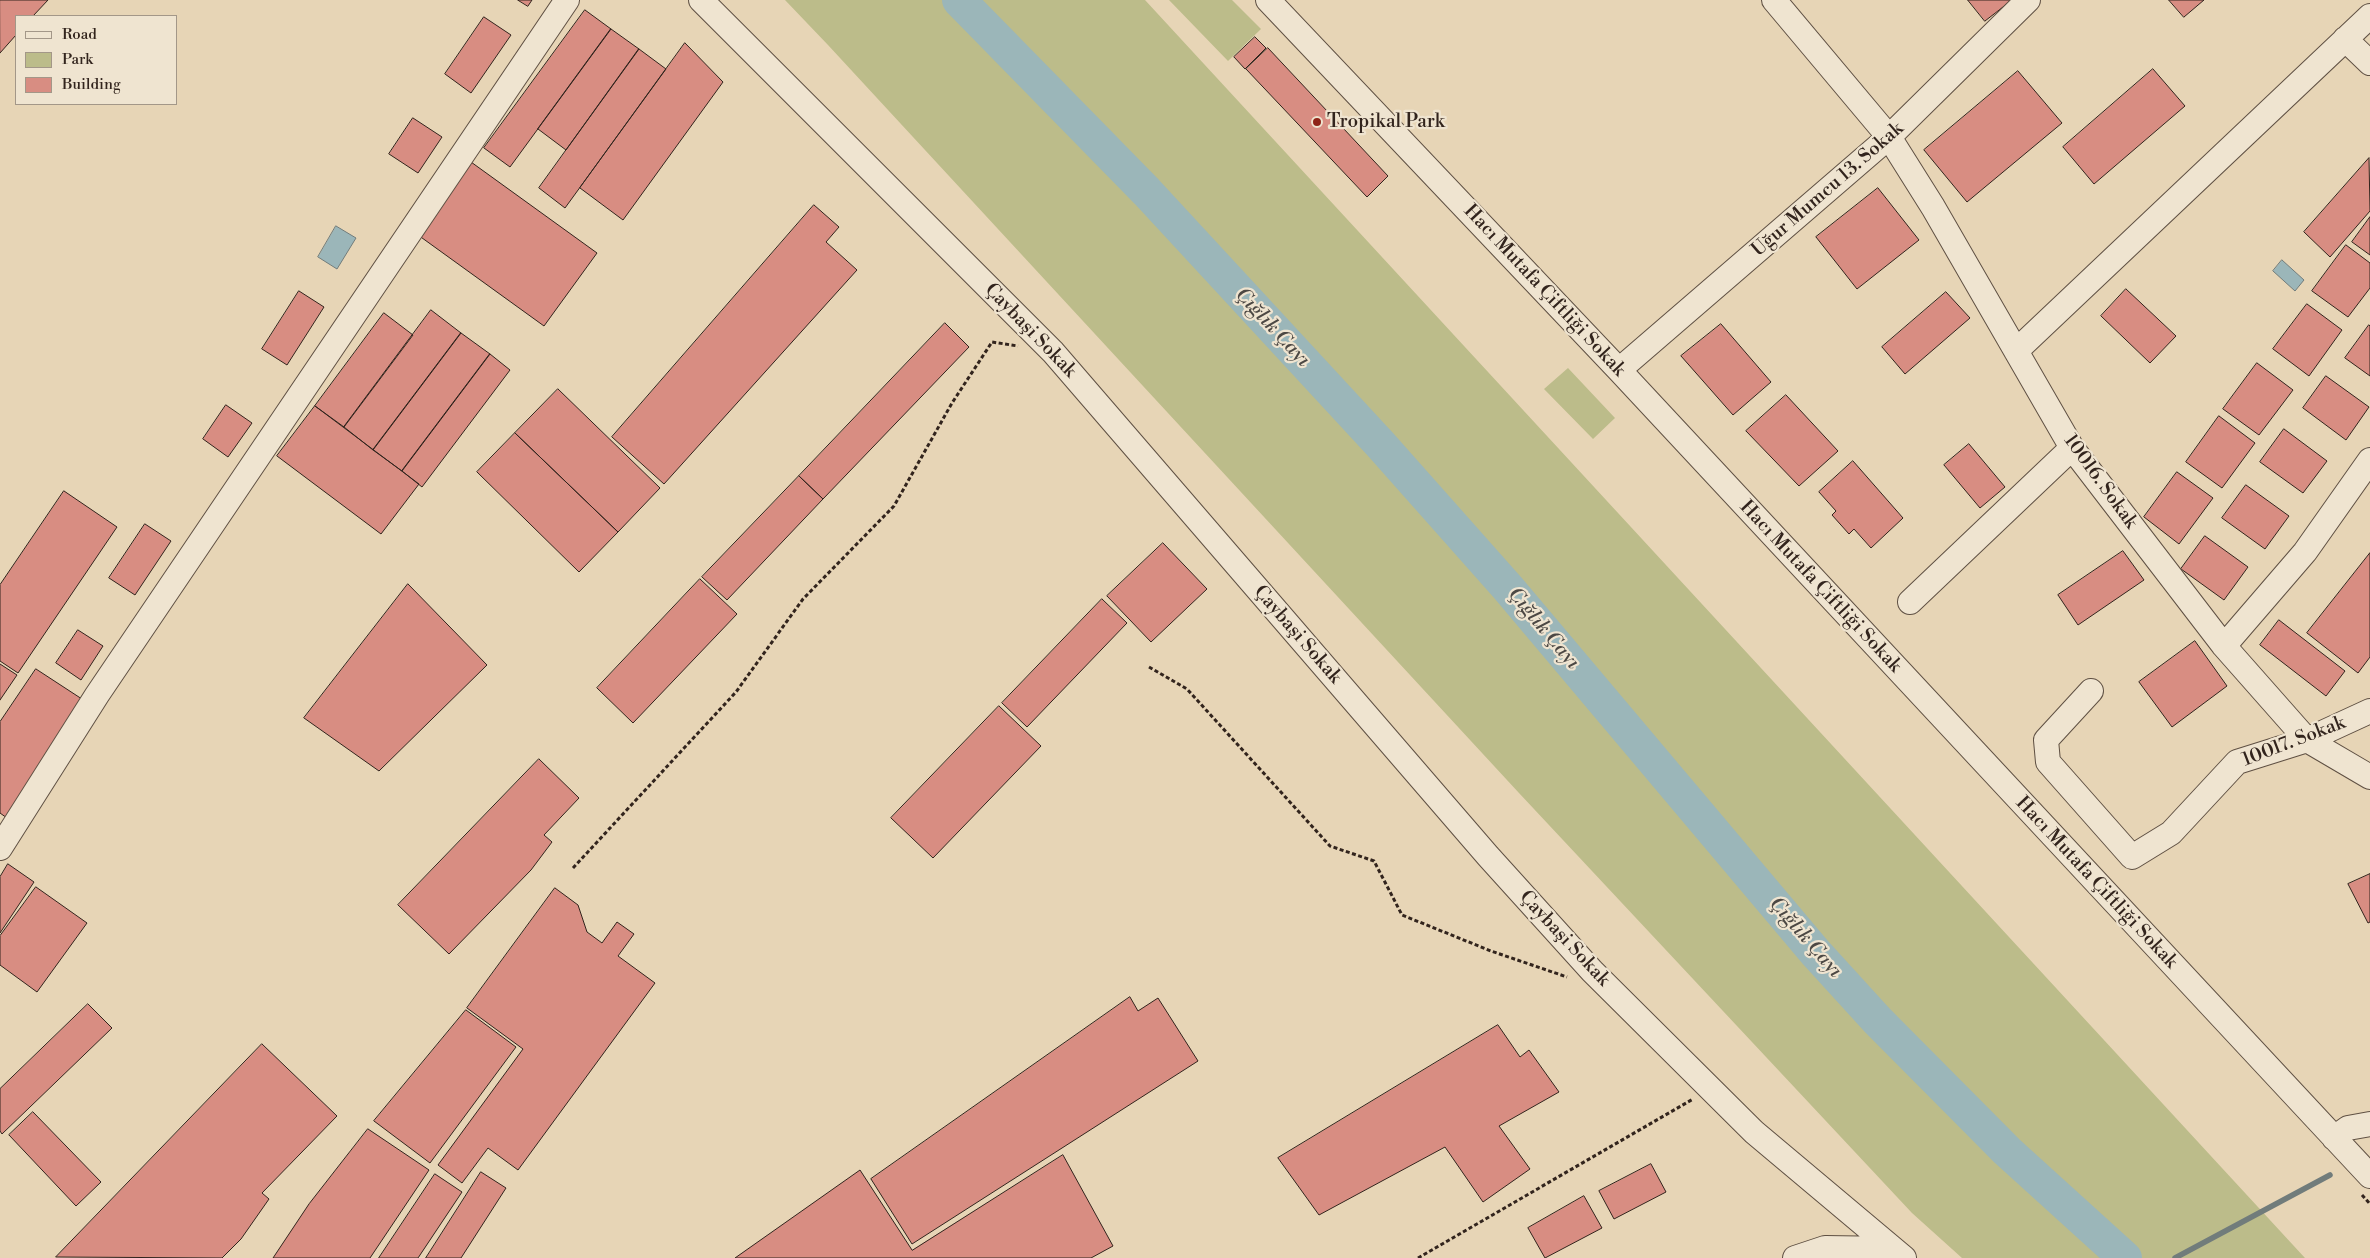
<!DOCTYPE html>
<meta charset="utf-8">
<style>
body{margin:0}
#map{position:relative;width:2370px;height:1258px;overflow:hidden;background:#e7d5b6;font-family:"Libre Bodoni",serif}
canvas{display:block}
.legend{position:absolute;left:15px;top:15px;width:162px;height:90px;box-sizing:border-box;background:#efe4d0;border:1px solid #a39788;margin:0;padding:6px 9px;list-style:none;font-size:15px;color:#32241d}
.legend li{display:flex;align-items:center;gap:10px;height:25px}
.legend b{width:25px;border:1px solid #a39788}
</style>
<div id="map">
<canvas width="2370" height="1258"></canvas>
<ul class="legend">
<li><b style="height:6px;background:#efe4d0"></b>Road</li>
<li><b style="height:14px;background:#bcbc8a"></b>Park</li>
<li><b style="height:14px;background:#d88d82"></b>Building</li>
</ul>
</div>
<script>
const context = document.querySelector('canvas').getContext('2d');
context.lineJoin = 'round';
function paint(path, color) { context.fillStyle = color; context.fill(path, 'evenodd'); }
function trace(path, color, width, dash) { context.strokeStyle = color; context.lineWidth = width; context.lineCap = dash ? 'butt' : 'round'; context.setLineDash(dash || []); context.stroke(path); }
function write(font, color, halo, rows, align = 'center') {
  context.font = font + ' "Libre Bodoni",serif'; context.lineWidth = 4.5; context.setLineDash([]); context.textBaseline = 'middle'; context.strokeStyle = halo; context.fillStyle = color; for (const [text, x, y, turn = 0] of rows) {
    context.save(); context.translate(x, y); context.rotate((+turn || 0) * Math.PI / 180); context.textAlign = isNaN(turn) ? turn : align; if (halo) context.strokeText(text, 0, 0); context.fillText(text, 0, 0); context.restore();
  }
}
const green = new Path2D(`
 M785,0H1145L2305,1258H1962L1912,1213L1519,793L828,45Z
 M1169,0H1232L1261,29L1228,61Z
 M1568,368L1615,418L1593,439L1544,389Z`);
const water = new Path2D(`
 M336,226L356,238L337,269L318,257Z
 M2282,260L2304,280L2295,291L2273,271Z`);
const stream = new Path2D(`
 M2175,1258L2330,1175`);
const river = new Path2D(`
 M959,0L1147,192L1381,445L1508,588L1815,952L1877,1020L2007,1151L2125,1258`);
const building = new Path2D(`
 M0,0H48L33,16H16V35L0,53Z
 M518,0H532L528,6Z
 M1968,0H2012L1985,21Z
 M2169,0H2204L2184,17Z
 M585,10L611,29L510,167L484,148Z
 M484,17L511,35L471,93L445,74Z
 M611,29L639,49L566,150L538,129Z
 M1255,37L1266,48L1245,69L1234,57Z
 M685,43L723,82L623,220L580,188Z
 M1268,48L1388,176L1367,197L1246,69Z
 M639,49L666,69L565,208L539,188Z
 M2153,69L2185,106L2094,184L2063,147Z
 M2018,71L2062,123L1967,202L1924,150Z
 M413,118L442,137L418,173L389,154Z
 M2369,158L2370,211L2330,257L2304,232Z
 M471,162L597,253L544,326L418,235Z
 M1878,188L1919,240L1857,289L1816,237Z
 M814,205L839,227L826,242L857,270L664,484L612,437Z
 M2370,217V255L2352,242Z
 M2346,245L2370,263V288L2348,317L2312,291Z
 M2126,289L2176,336L2150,363L2101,316Z
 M299,291L324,307L287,365L262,349Z
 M1946,292L1970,318L1905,374L1882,347Z
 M2307,304L2342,330L2309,376L2273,349Z
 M431,310L461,333L373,450L344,427Z
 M384,313L413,335L344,427L315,406Z
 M945,323L969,347L823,499L799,476Z
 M1721,324L1771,382L1733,415L1681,356Z
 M2369,325L2370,326V376L2345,358Z
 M461,333L490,354L402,471L373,450Z
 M490,354L510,370L422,487L402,471Z
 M2257,363L2293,390L2259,435L2223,409Z
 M2326,376L2369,407L2346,440L2303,408Z
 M558,389L660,488L618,532L515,433Z
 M1786,395L1838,451L1799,486L1746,431Z
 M226,405L252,423L228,457L203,439Z
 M315,406L419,484L381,534L277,456Z
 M2219,416L2255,443L2222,488L2186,462Z
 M2284,429L2327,461L2303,493L2260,462Z
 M515,433L618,532L579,572L477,472Z
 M1969,444L2005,487L1980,508L1944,465Z
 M1853,461L1903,518L1871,548L1854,529L1849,534L1832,515L1836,511L1819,492Z
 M2177,472L2213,498L2179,544L2144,517Z
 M799,476L823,499L727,600L702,577Z
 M2246,485L2289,516L2265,549L2222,518Z
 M64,491L117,527L18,673L0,661V585Z
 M145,524L171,541L135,595L109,578Z
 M2205,536L2248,567L2224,600L2181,569Z
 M1163,543L1207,589L1151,642L1107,596Z
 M2123,551L2144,580L2078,625L2058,595Z
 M2370,553V657L2358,673L2307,633Z
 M700,579L737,614L633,723L597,688Z
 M408,584L487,665L379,771L304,718Z
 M1102,599L1127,623L1027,727L1002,703Z
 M2279,620L2345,671L2326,696L2260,645Z
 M78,630L103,646L81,680L56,663Z
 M2195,641L2227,686L2172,727L2139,682Z
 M0,664L17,675L0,700Z
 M36,669L85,701L7,818L0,813V722Z
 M999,706L1041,746L933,858L891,818Z
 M539,759L579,798L544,835L552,842L531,870L449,954L398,905Z
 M8,864L34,882L0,933V877Z
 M2370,874V922L2368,923L2348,884Z
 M36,887L87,923L37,992L0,965V936Z
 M555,888L578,905L587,932L602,943L617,922L634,934L618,956L655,983L518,1170L488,1148L462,1183L438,1165L523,1049L467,1008Z
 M1130,997L1138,1011L1158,998L1198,1061L912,1244L871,1179Z
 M88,1004L112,1028L2,1134L0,1131V1089Z
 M466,1010L516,1047L430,1163L374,1121Z
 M1498,1025L1520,1057L1529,1050L1559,1092L1499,1126L1530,1169L1483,1202L1445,1147L1319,1215L1278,1158Z
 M262,1044L337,1116L262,1193L269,1199L241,1239L222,1258L56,1257Z
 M33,1112L101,1182L76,1206L9,1135Z
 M368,1129L429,1170L370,1258H273L309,1204Z
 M1063,1155L1113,1246L1091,1258H735L860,1170L912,1250Z
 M1651,1164L1666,1192L1614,1219L1599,1191Z
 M481,1172L506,1188L461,1258H426Z
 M435,1174L462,1192L418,1258H379Z
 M1584,1196L1602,1228L1545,1258L1528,1228Z`);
const path = new Path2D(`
 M1149,667L1187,689L1330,846L1374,861L1402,915L1491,951L1567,977
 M573,868L736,692L803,599L894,506L952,403L992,342L1018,346
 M2362,1195L2370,1204
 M1418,1258L1693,1099`);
const minor = new Path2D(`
 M701,0L1053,352L1488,856L1592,971L1754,1132L1904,1258
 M1268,0L1619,370L2370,1176
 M1774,0L1889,137L1933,207L2072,448L2224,646L2307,740L2370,777
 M2345,39L2370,63
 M2016,351L2370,16
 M1619,370L1889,137L2028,0
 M1910,602L2072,448
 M2224,646L2305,552L2370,460
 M2091,691L2046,740L2048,762L2132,857L2171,833L2237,762L2307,740L2370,711
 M0,848L97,695L567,0
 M2334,1138L2348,1128L2370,1124
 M1795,1258L1825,1248L1893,1249L1891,1254`);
const markers = [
 [1317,122,5,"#8f2418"]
];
const poiNames = [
 ["Tropikal Park",1327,122]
];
const streetNames = [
 ["Uğur Mumcu 13. Sokak",1828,190,-41],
 ["Hacı Mutafa Çiftliği Sokak",1544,291,47],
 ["Çaybaşi Sokak",1030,331,46],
 ["10016. Sokak",2100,482,54],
 ["Hacı Mutafa Çiftliği Sokak",1820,587,47],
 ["Çaybaşi Sokak",1297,635,49],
 ["10017. Sokak",2294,742,-21],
 ["Hacı Mutafa Çiftliği Sokak",2096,883,47],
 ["Çaybaşi Sokak",1564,939,47]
];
const waterNames = [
 ["Çığlık Çayı",1272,328,47],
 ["Çığlık Çayı",1543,629,50],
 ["Çığlık Çayı",1805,938,49]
];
paint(green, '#bcbc8a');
paint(water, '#9bb6b9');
trace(water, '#717c7b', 1);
trace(stream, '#717c7b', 5.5);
trace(river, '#9bb6b9', 34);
paint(building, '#d88d82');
trace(building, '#32241d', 1);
trace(minor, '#5f5043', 26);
trace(path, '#32241d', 3, [4, 2.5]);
trace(minor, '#efe4d0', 24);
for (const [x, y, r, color] of markers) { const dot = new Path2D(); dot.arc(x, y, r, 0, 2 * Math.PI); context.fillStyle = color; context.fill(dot); trace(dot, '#efe4d0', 2); }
write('19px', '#32241d', '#efe4d0', poiNames, 'left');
write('19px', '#32241d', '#efe4d0', streetNames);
write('italic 20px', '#4c4844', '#efe4d0', waterNames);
</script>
